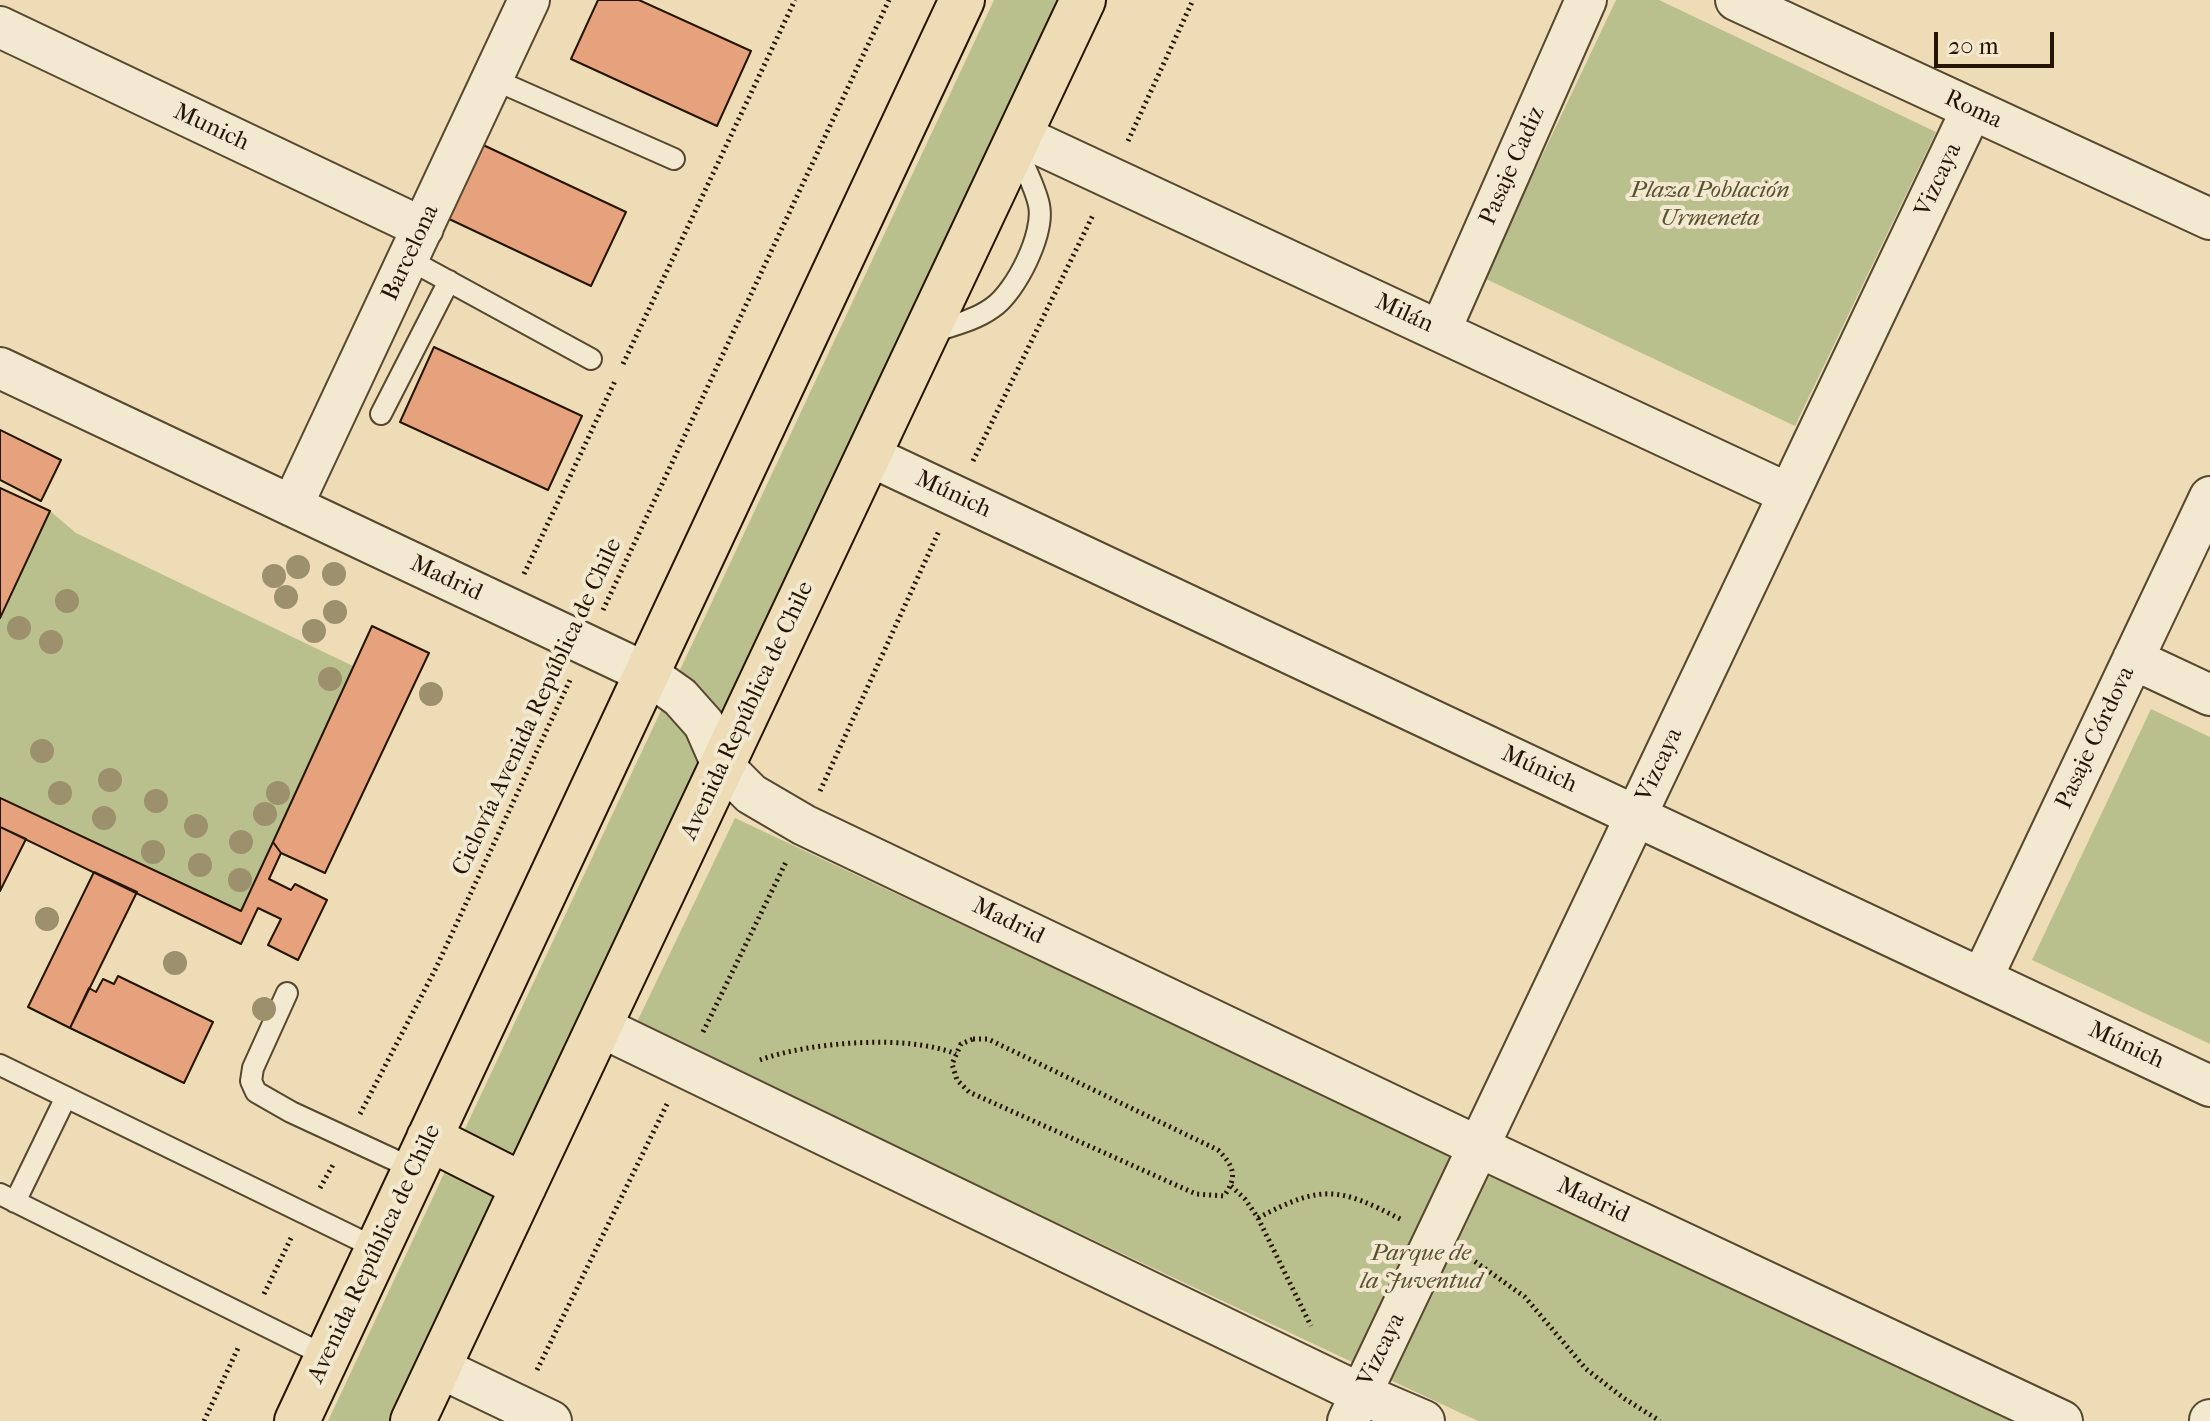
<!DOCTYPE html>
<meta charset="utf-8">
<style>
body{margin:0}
#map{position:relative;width:2210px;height:1421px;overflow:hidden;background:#eddcb6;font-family:"IM FELL French Canon",serif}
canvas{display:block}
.scale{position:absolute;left:1934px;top:32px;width:120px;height:36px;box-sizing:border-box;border:4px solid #251500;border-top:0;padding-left:10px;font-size:24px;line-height:28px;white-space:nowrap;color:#251500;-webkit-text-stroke:6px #f3e8d0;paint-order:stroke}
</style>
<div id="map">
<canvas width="2210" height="1421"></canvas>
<div class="scale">20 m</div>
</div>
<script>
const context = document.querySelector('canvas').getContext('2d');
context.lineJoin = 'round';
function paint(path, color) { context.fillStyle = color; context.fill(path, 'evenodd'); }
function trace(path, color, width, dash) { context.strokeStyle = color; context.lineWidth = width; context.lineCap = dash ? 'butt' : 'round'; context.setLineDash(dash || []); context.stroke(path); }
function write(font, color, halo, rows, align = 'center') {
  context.font = font + ' "IM FELL French Canon",serif'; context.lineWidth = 8; context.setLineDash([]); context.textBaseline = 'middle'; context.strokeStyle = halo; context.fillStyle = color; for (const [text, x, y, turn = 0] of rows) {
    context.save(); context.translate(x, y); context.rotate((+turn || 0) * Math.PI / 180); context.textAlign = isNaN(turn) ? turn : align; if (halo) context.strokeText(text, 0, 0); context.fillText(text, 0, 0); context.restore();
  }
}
const green = new Path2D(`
 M994,0H1062L394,1421H328Z
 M1616,0H1659L1936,132L1795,426L1484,278Z
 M50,511L76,533L353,666L241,911L0,798V618Z
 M2151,709L2210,737V1044L2032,960Z
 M735,818L2017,1421H1478L1388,1379L636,1024Z`);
const building = new Path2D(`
 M598,0H639L751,51L717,126L571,59Z
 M481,144L626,212L591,286L447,218Z
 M434,347L582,416L548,490L400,422Z
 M0,430L61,460L41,501L0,480Z
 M0,488L50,511L0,618Z
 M372,626L429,653L325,873L281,853L273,842Z
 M0,798L241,911L273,842L281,853L269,879L291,890L295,884L327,900L298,960L268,945L281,919L258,908L241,944L0,827Z
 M0,827L26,839L0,891Z
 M94,872L137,892L70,1028L28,1007Z
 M118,976L213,1022L184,1083L70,1028L89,988L96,992L103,979L114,984Z`);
const path = new Path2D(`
 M1128,141L1193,0
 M623,364L795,0
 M973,461L1093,215
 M524,574L615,381
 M603,610L889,0
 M820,791L939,531
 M703,1032L786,862
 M973,1039H988L1218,1150C1234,1166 1238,1177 1224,1196L1196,1194L969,1092L957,1080L952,1064L961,1044Z
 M760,1060C809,1042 908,1034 956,1054
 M360,1114L435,970L570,680
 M1231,1186L1245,1199L1258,1218L1311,1326
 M320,1188L333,1165
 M1258,1218C1322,1184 1339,1187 1402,1220
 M1470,1258L1525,1297L1586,1369L1625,1399L1660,1421
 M264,1294L291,1238
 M537,1370L668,1102
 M204,1421L239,1346`);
const service = new Path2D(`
 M493,79L674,159
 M408,259L591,359
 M929,333C950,326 974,321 992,308C1016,292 1045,233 1039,205C1035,186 1023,165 1016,147
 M381,414L449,281
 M287,993L253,1068L251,1081L256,1092L291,1112L414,1169
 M0,1065L378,1249
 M0,1194L328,1357
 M15,1202L66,1097`);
const minor = new Path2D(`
 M1736,0L2210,219
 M0,27L423,228
 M1019,135L1789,494
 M1440,331L1586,0
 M0,368L646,673L680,697L704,724L722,765L751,794L804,825L1479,1147L2062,1421
 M868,455L2210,1086
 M292,506L529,0
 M2133,659L2210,695
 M1982,978L2210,497
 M599,1026L1361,1394L1424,1421
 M438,1367L551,1421
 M1348,1421L1972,109
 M2210,1421V1420`);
const primary = new Path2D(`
 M429,1138L524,1186
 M297,1421L962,0
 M413,1421L1083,0`);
const trees = [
 [298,567],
 [334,574],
 [274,576],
 [286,597],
 [67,601],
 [335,612],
 [19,628],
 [314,631],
 [51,642],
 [330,679],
 [431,694],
 [42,751],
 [110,780],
 [60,793],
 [278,793],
 [156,801],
 [265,814],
 [104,818],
 [196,826],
 [241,842],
 [153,852],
 [200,865],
 [240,880],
 [47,919],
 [175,963],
 [264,1009]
];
const streetNames = [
 ["Roma",1973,110,25],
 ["Munich",211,128,25],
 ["Pasaje Cadiz",1513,166,-66],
 ["Vizcaya",1939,180,-65],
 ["Barcelona",411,253,-65],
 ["Milán",1404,314,25],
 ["Múnich",953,495,25],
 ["Madrid",446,579,25],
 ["Ciclovía Avenida República de Chile",538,707,-65],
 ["Avenida República de Chile",748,711,-65],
 ["Pasaje Córdova",2096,738,-65],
 ["Vizcaya",1660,765,-65],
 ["Múnich",1539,770,25],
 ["Madrid",1008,922,26],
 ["Múnich",2126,1046,25],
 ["Madrid",1593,1201,25],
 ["Avenida República de Chile",375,1254,-65],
 ["Vizcaya",1382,1350,-64]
];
const parkNames = [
 ["Plaza Población",1710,191],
 ["Urmeneta",1710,219],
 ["Parque de",1421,1254],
 ["la Juventud",1421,1282]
];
paint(green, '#b9c08d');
paint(building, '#e5a27d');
trace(building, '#251500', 2);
trace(service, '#57472e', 24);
trace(minor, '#57472e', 44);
trace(primary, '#251500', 48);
trace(path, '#251500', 5, [2, 4]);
trace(service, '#f3e8d0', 20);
trace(minor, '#f3e8d0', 40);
trace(primary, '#eddcb6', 44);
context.fillStyle = '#9c906d';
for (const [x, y] of trees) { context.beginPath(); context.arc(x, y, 12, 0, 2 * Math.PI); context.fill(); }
write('24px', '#251500', '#f3e8d0', streetNames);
write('italic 24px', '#595131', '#f3e8d0', parkNames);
</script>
